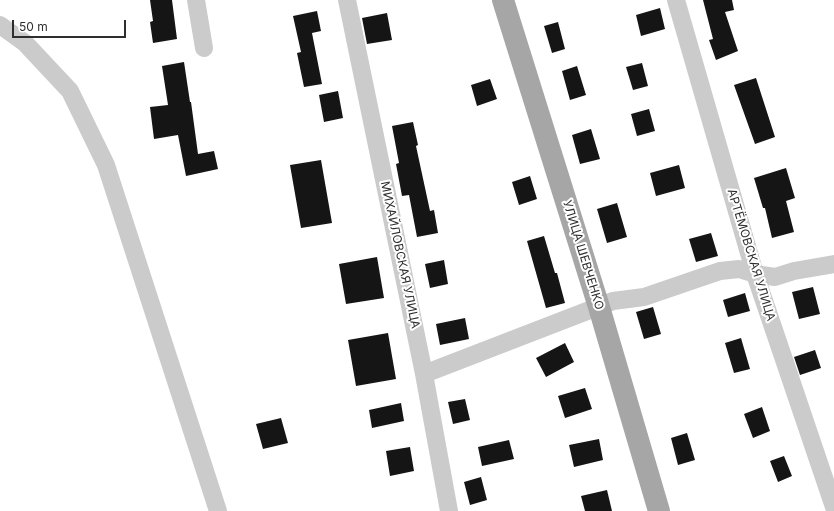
<!DOCTYPE html>
<meta charset="utf-8">
<style>
body{margin:0}
#map{position:relative;width:834px;height:511px;overflow:hidden;background:#fff;font-family:Inter,sans-serif}
canvas{display:block}
.scale{position:absolute;left:12px;top:20px;width:114px;height:18px;box-sizing:border-box;border:2px solid #2e2e2e;border-top:0;padding-left:5px;font-size:12px;line-height:14px;white-space:nowrap;color:#2e2e2e;-webkit-text-stroke:3px #fff;paint-order:stroke}
</style>
<div id="map">
<canvas width="834" height="511"></canvas>
<div class="scale">50 m</div>
</div>
<script>
const context = document.querySelector('canvas').getContext('2d');
context.lineJoin = 'round';
function paint(path, color) { context.fillStyle = color; context.fill(path, 'evenodd'); }
function trace(path, color, width, dash) { context.strokeStyle = color; context.lineWidth = width; context.lineCap = dash ? 'butt' : 'round'; context.setLineDash(dash || []); context.stroke(path); }
function write(font, color, halo, rows, align = 'center') {
  context.font = font + ' Inter,sans-serif'; context.lineWidth = 4; context.setLineDash([]); context.textBaseline = 'middle'; context.strokeStyle = halo; context.fillStyle = color; for (const [text, x, y, turn = 0] of rows) {
    context.save(); context.translate(x, y); context.rotate((+turn || 0) * Math.PI / 180); context.textAlign = isNaN(turn) ? turn : align; if (halo) context.strokeText(text, 0, 0); context.fillText(text, 0, 0); context.restore();
  }
}
const building = new Path2D(`
 M150,0H172L177,39L153,43L150,22L153,21Z
 M703,0H732L734,10L725,12L738,51L716,60L709,40L713,39Z
 M660,8L665,29L641,36L636,15Z
 M317,11L321,31L312,33L322,84L304,87L297,53L301,52L293,16Z
 M387,13L392,40L367,44L362,18Z
 M558,22L565,49L552,53L544,26Z
 M184,62L190,102H191L198,154L214,151L218,169L186,176L178,135L154,139L150,107L168,105L162,66Z
 M642,63L648,86L633,90L626,67Z
 M577,66L586,95L570,100L562,71Z
 M756,78L775,137L755,144L734,85Z
 M490,79L497,99L477,106L471,85Z
 M338,91L343,118L324,122L319,95Z
 M649,109L655,131L637,136L631,114Z
 M413,122L418,145L416,146L430,211L434,210L438,233L417,237L409,195L402,196L396,164L399,163L392,126Z
 M591,129L600,159L580,164L572,135Z
 M321,160L332,223L301,228L290,165Z
 M679,165L685,188L656,196L650,173Z
 M786,168L795,198L786,201L794,232L772,238L765,208H763L754,178Z
 M530,176L537,199L519,205L512,182Z
 M617,203L627,237L607,243L597,209Z
 M711,233L718,256L696,262L689,239Z
 M544,236L555,273H557L565,303L546,308L527,241Z
 M377,257L384,298L346,304L339,264Z
 M444,260L448,284L430,288L425,264Z
 M813,287L820,314L799,319L792,292Z
 M745,293L750,311L728,317L723,300Z
 M653,307L661,334L644,339L636,312Z
 M465,318L469,339L440,345L436,324Z
 M388,333L396,379L356,386L348,340Z
 M741,338L750,369L734,373L725,343Z
 M565,343L574,362L546,377L536,358Z
 M815,350L821,368L800,375L794,357Z
 M585,388L592,409L565,418L558,396Z
 M465,399L470,420L453,424L448,402Z
 M401,403L404,421L372,428L369,410Z
 M762,407L770,431L753,438L744,414Z
 M281,418L288,443L263,449L256,424Z
 M687,433L695,460L678,465L671,438Z
 M599,439L603,460L574,467L569,445Z
 M509,440L514,459L482,466L478,447Z
 M410,447L414,471L390,476L386,451Z
 M784,456L792,476L778,482L770,461Z
 M481,477L487,500L470,505L464,482Z
 M607,490L612,511H585L581,496Z`);
const minor = new Path2D(`
 M196,0L204,48
 M347,0L424,374L449,511
 M676,0L755,274L834,507
 M0,25L25,43L70,91L106,165L218,511
 M424,374L613,301L644,297L720,271L739,269L755,274L775,277L794,271L834,264`);
const major = new Path2D(`
 M503,0L599,307L659,511`);
const streetNames = [
 ["МИХАЙЛОВСКАЯ УЛИЦА",400,255,78],
 ["УЛИЦА ШЕВЧЕНКО",583,255,73],
 ["АРТЁМОВСКАЯ УЛИЦА",751,255,73]
];
paint(building, '#151515');
trace(minor, '#cbcbcb', 18);
trace(major, '#a6a6a6', 22);
write('12px', '#2e2e2e', '#fff', streetNames);
</script>
